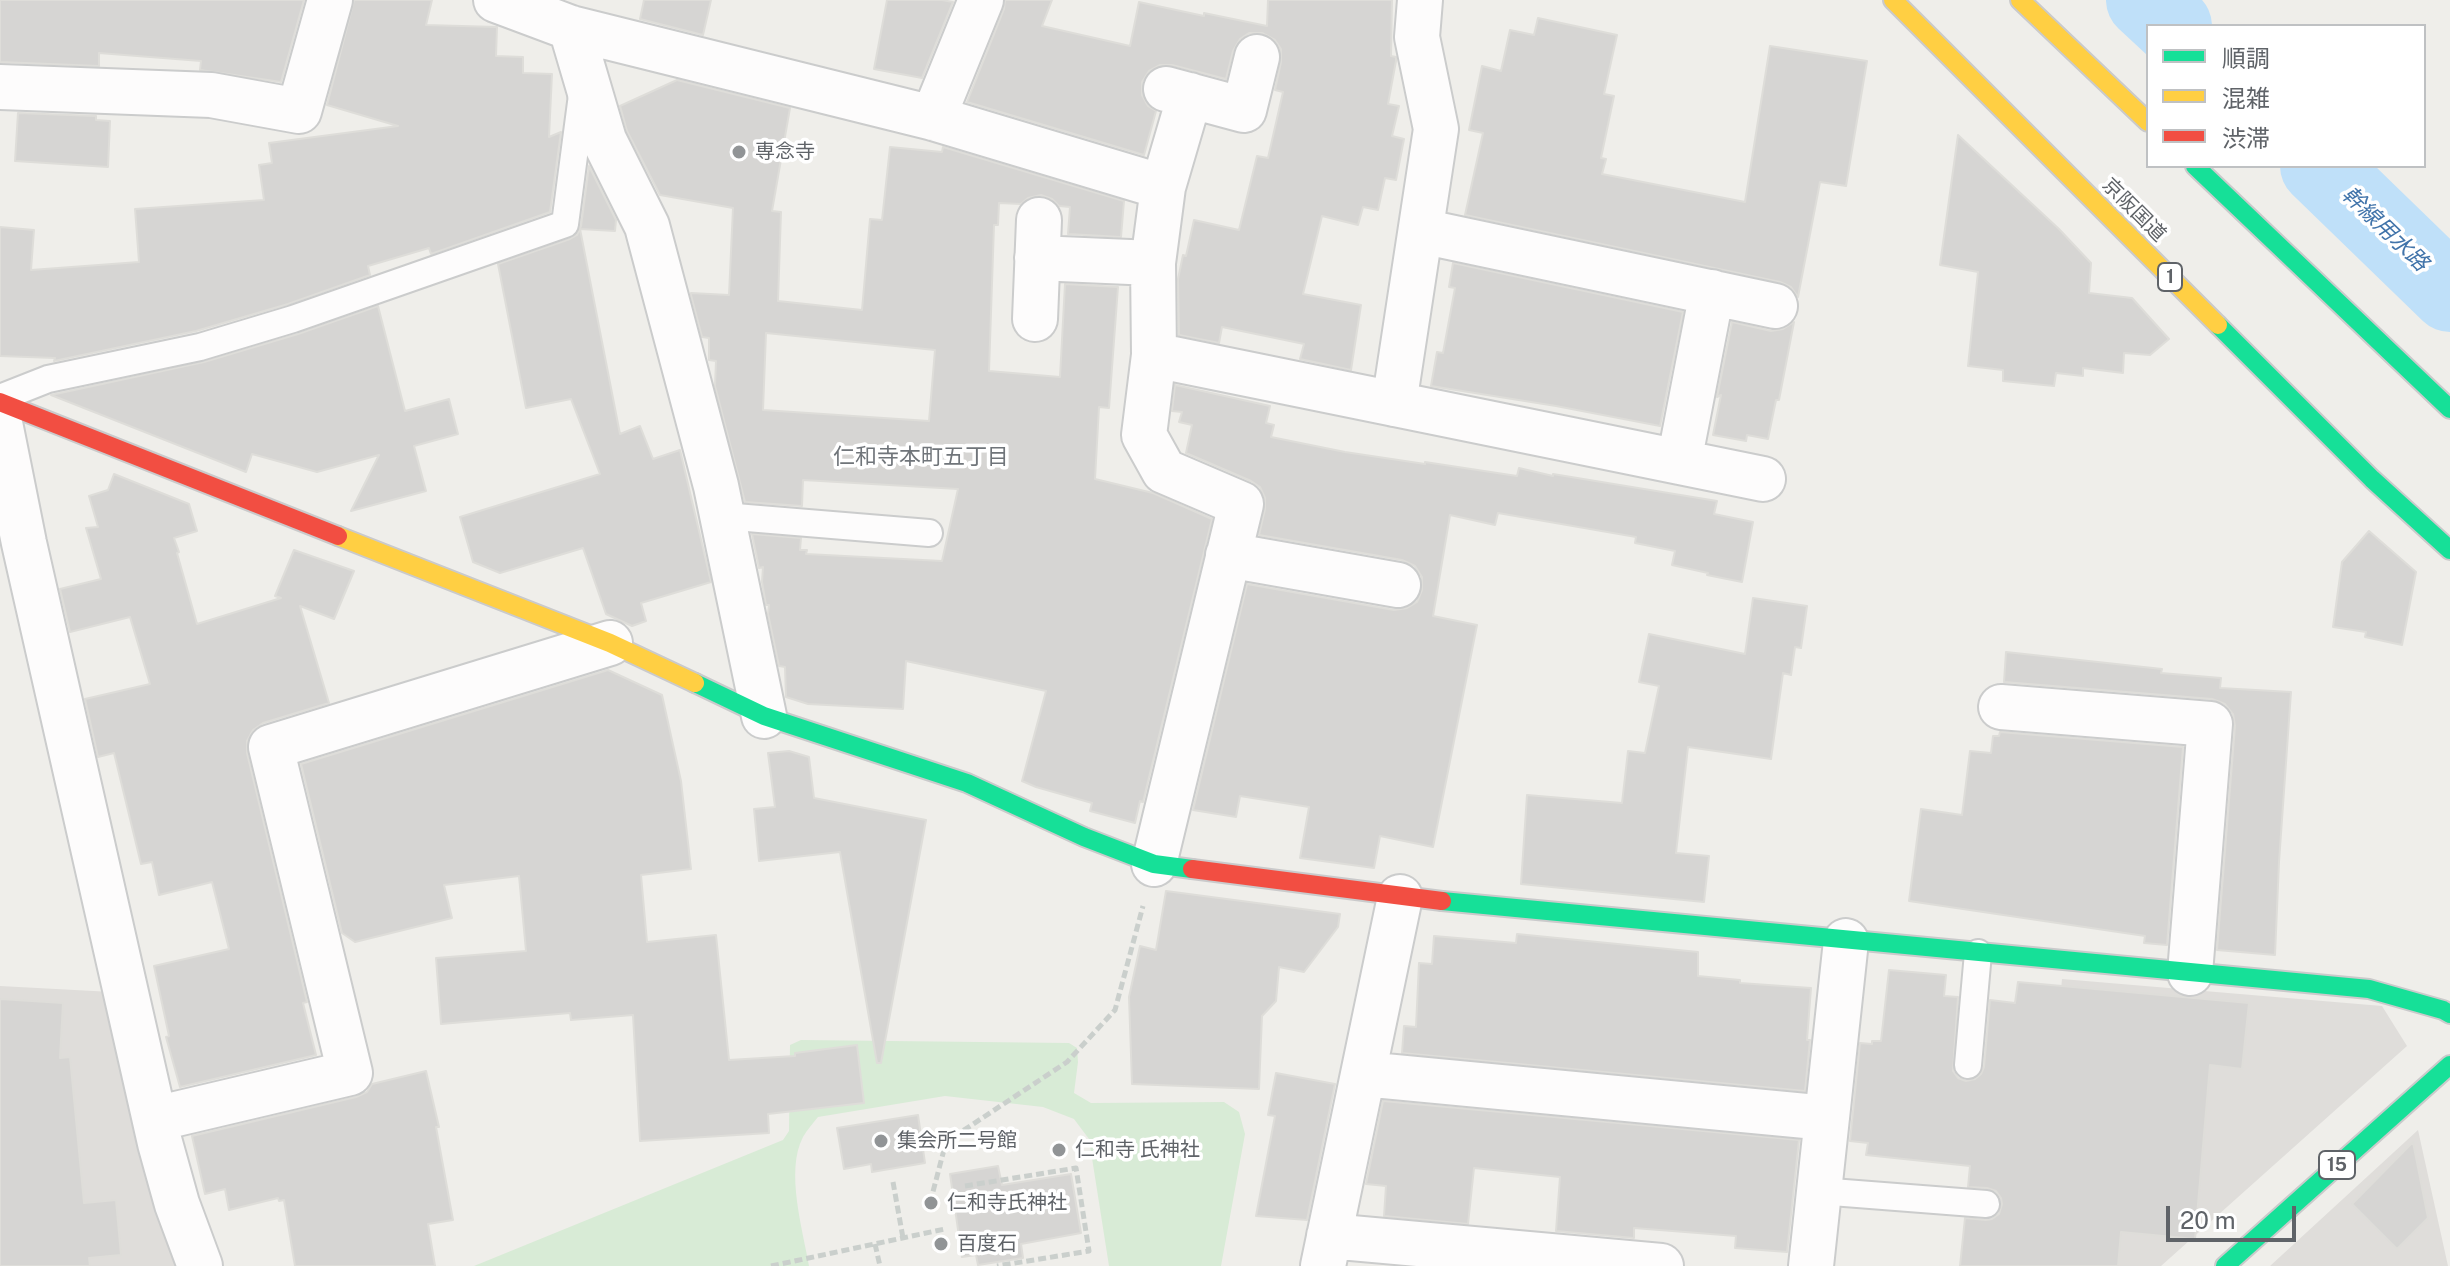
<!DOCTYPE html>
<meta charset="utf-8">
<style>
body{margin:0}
#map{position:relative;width:2450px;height:1266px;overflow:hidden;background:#efeeea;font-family:"Public Sans","Noto Sans JP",sans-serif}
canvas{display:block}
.legend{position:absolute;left:2146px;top:24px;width:280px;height:144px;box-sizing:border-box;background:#fff;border:2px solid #bfc1c3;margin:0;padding:10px 14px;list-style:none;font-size:24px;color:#5f6368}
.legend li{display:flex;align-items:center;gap:16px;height:40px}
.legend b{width:40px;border:2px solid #bfc1c3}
.scale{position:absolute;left:2166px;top:1206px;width:130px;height:36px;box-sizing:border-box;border:4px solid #5f6368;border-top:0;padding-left:10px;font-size:24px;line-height:28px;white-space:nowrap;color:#5f6368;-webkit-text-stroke:6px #fff;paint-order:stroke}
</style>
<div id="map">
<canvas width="2450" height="1266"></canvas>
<ul class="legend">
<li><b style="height:10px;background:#16e098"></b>順調</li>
<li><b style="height:10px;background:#ffcf43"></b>混雑</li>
<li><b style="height:10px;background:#f24e42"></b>渋滞</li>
</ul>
<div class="scale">20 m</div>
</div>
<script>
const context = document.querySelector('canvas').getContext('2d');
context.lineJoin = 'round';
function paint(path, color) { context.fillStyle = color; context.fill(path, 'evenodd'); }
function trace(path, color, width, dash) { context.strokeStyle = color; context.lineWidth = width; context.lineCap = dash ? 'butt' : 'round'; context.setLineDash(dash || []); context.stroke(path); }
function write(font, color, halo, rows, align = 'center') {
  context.font = font + ' "Public Sans","Noto Sans JP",sans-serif'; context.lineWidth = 7; context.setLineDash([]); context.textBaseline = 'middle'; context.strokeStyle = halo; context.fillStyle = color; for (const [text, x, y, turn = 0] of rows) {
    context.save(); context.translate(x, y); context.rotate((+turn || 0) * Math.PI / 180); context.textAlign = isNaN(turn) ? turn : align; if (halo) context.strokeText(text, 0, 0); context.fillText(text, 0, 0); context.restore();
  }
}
const industrial = new Path2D(`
 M2062,979L2382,1006L2407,1046L2161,1266H2035Z
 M0,986L112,992L179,1266H0Z
 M2418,1130L2448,1266H2270Z`);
const green = new Path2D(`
 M801,1040L1069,1043L1077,1048L1078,1062L1074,1093L1091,1103L1224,1102L1239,1112L1245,1134L1221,1266H1109L1089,1139L1074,1119L1043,1107L945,1096L818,1117C813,1123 807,1130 803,1137C785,1171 803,1230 809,1266H474L783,1140L789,1131L790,1045Z`);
const river = new Path2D(`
 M2145,0L2173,26
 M2319,166L2450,293`);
const building = new Path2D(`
 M0,0H304L281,82L200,70L201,61L99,53V66L0,62Z
 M354,0H432L426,25L497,27L496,56L523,57V73L552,74L549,137L561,132L550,212L431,254L429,248L368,266L370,275L288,304L196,331L54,361L55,358L0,356V227L34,230L31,270L139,262L135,209L264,200L259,165L272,163L269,143L398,126L327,105Z
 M644,0H711L703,35L640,19Z
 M887,0H942L953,2L922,78L874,69Z
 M1005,0H1052L1042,26L1130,46L1139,2L1204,16V13L1267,26L1268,0H1392L1391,56L1396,57V61L1388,104L1399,106L1392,136L1404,139L1396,180L1385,178L1378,210L1363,207L1358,225L1322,216L1303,294L1361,305L1351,370L1300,359L1304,344L1222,327L1219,343L1179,335L1178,279L1183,255L1186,256L1194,220L1239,230L1257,156L1268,158L1283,92L1275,90L1281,62V49L1275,40L1262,33H1249L1240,39L1233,51L1226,79L1172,65H1160L1149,71L1142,82V95L1148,106L1156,111L1144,155L967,102L1004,9Z
 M1538,18L1617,35L1604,94L1614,96L1601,158L1606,159L1602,174L1745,202L1770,46L1867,61L1846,186L1820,182L1798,297L1791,287L1780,282L1465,215L1483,133L1469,130L1482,66L1501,71L1510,30L1534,35Z
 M677,80L790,108L772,211L781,212L778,301L862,310L870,219L882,220L890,147L942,152L943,147L1124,201L1121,237L1068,234L1070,207L1059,206L1052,199L1041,195L1028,198L1021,204L999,203L998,225H994L989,371L1060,377L1065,284L1118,287L1109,408L1099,407L1095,479L1153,493L1212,519L1143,802L1140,801L1135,823L1090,811L1092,803L1036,787L1022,781L1046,691L906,661L903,709L808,704L786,697L785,667L779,666L768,614L769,605H766L762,582L763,567L759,568L752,534L801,538L800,550H807L806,554L942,561L958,489L803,480L802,506L745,502L715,386L716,361L709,360V338L702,337L691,295V293L729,295L733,208L660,195L627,131L620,106ZM766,333L935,350L929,421L763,410Z
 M18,113L96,116V120L110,121L108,167L15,161Z
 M1958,135L2059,229L2091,263L2089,293L2132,298L2169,339L2150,355L2124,353L2123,373L2083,368V376L2056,373L2054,386L2003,381V370L1968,366L1978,272L1940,265Z
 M589,166L616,220L615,231L580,229L620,434L640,426L653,459L680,450L711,582L641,603L646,621L632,626L606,614L583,548L500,573L473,562L460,517L600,474L571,399L526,408L498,264L570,239L577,235L581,226Z
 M1453,263L1683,312L1660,426L1556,406L1431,386L1437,352L1443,353L1455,288L1449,287Z
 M378,306L405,411L449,399L458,434L414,446L426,491L351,511L379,455L317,472L252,454L246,472L51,395L204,362L298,334Z
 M1732,322L1771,331L1783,329L1794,322L1779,400H1776L1768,439L1747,435L1746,441L1713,435L1721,395L1717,397Z
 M1175,385L1270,406L1266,423L1274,425L1271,437L1345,452L1425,464V462L1517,476L1519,468L1553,476V474L1717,501L1714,514L1753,522L1742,582L1707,575L1708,573L1672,565L1675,551L1635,543L1636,537L1498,513L1495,525L1450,515L1433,616L1477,625L1433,847L1380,836L1374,868L1300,858L1309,807L1240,796L1236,817L1193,810L1247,584L1394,610L1407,608L1417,602L1422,590V577L1415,566L1402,560L1259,535L1265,509V498L1260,487L1251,481L1186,453L1192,425L1179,422L1182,412L1172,411Z
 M114,474L189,504L197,531L174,538L179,552L177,553L197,624L281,598L275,596L294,550L354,571L334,619L300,606L329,703L263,723L253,730L247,741V753L307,1002L303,1003L316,1055L180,1087L166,1037L169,1036L154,966L229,949L212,882L159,895L152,862L141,864L114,753L98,757L85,699L150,684L130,617L70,632L60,589L101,579L86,528L98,527L89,496L108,490Z
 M2369,531L2416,572L2402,645L2365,637L2366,632L2333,627L2342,562Z
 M1753,598L1807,606L1801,648L1795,647L1791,675L1783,673L1771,759L1688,747L1676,853L1709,856L1704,902L1521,884L1527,795L1622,803L1628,751L1645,753L1659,686L1639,682L1649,634L1745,654Z
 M2006,652L2162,669L2161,673L2221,678L2220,688L2291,692L2279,862L2275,955L2217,950L2235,726L2233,714L2225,704L2212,699L2004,682Z
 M608,670L662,695L681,781L691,869L641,875L647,942L716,935L729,1060L795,1056V1053L857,1045L864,1103L768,1114L769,1133L640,1141L633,1015L571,1020L570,1013L441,1024L436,958L526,951L519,876L444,885L452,918L355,942L342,933L301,764Z
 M2000,732L2183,747L2167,945L2144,943L2145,936L1909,901L1921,809L1962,815L1970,751L1991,753L1993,736H1999Z
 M789,751L809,757L814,798L926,820L881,1063H877L840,852L759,861L754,809L775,807L768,753Z
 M1166,891L1340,914L1338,927L1304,972L1279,967L1276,1001L1262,1016L1259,1089L1132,1084L1129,997L1140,946L1156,950Z
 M1517,934L1698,952V976L1740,980V983L1811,988L1807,1040H1810L1805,1091L1402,1053L1404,1026L1416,1027L1419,963L1432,964L1434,936L1516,943Z
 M1889,970L1946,975L1944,996L1958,997L1953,1071L1958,1078L1966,1081L1975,1079L1981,1074L1984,1067L1990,1000L2015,1003L2018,982L2249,1003L2242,1069L2210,1065L2195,1239L2121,1232L2118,1266H1960L1965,1218L1986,1220L1992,1219L1999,1214L2002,1204L2001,1198L1996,1191L1987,1188L1968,1187L1970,1166L1866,1155L1868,1143L1850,1141L1860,1043L1872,1044V1041H1881Z
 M0,999L63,1003L60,1058L70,1057L84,1203L116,1200L121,1255L89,1258L90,1266H0Z
 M426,1071L439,1127H436L453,1220L428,1224L435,1266H295L284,1200L279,1201L278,1198L229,1210L225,1189L205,1194L192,1136L356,1097L367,1092L372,1084Z
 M1276,1073L1335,1084L1307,1220L1256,1216L1275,1116L1268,1115Z
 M1383,1101L1799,1140L1787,1252L1735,1248L1736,1236L1634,1228V1238L1556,1231L1560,1177L1474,1168L1468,1224L1384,1216L1386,1186L1366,1184Z
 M918,1115L925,1163L872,1172L871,1164L844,1169L837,1128Z
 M2413,1142L2428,1218L2397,1249L2352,1204Z
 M998,1166L1002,1185L1071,1174L1081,1233L1021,1244L1023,1258L978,1265L976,1255L962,1257L950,1174Z`);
const path = new Path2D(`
 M893,1182L903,1238
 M965,1186L1076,1168L1089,1251L997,1266
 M930,1203L946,1142L1067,1062L1115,1010L1143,906
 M875,1244L880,1266
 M771,1266L945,1229`);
const lane = new Path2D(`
 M0,398L48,379L200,347L293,319L565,224L582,95
 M723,516L929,533
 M1968,1065L1978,953
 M1819,1191L1986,1204`);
const street = new Path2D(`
 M496,0L571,28L933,118L1163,187L1153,263L1154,355L1144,435L1164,471L1241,504L1154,864
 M571,28L604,140L647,226L716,486L764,716
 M0,87L211,95L299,111L330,0
 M1166,89L1244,110L1257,57
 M933,118L981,0
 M1163,187L1190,95
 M1421,231L1775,306
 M1037,258L1153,263
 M1035,319L1039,220
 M1154,355L1763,479
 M1394,404L1436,129L1417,37L1420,0
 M0,423L24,543L160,1143L177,1204L200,1266
 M1679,462L1712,292
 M1228,555L1398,585
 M2001,707L2210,724L2190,973
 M1363,1074L1827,1118
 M155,1119L350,1073L271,747L610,643
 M1329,1236L1661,1266
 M1323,1266L1400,897
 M1811,1266L1846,941`);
const fast = new Path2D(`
 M2195,166L2450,409
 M2218,325L2372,479L2450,550
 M695,683L764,716L967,783L1084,837L1154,864L1192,869
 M1442,901L2369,989L2443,1010L2450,1014
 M2225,1266L2450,1065`);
const slow = new Path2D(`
 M1893,0L2218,325
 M2020,0L2148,122
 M338,536L610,643L695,683`);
const jam = new Path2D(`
 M0,402L338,536
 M1192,869L1442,901`);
const markers = [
 [739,152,8,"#919496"],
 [881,1141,8,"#919496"],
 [1059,1150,8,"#919496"],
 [931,1203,8,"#919496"],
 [941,1244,8,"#919496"]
];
const shields = [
 [2170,277,24],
 [2337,1165,36]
];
const shieldNames = [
 ["1",2170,277],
 ["15",2337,1165]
];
const poiNames = [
 ["専念寺",755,152],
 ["集会所二号館",897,1141],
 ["仁和寺 氏神社",1075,1150],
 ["仁和寺氏神社",947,1203],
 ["百度石",957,1244]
];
const streetNames = [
 ["京阪国道",2134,210,45]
];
const waterNames = [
 ["幹線用水路",2385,229,44]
];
const neighbourhoodNames = [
 ["仁和寺本町五丁目",921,457]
];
paint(industrial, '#dfddda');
paint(green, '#d8ebd6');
trace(river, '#bfe0f9', 78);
paint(building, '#d6d5d3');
trace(building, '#deddd9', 2);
trace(lane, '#cbcccc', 30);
trace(street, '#cbcccc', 48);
trace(fast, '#cacacb', 22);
trace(slow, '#cacacb', 22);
trace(jam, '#cacacb', 22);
trace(path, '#cacfcc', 5, [8, 4]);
trace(lane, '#fdfcfc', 26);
trace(street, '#fdfcfc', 44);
trace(fast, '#16e098', 18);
trace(slow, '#ffcf43', 18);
trace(jam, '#f24e42', 18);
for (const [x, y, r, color] of markers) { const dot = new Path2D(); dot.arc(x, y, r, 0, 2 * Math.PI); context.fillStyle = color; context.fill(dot); trace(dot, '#fff', 3); }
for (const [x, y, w] of shields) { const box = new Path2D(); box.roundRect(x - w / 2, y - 14, w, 28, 6); context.fillStyle = '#fff'; context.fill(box); trace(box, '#5f6368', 2); }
write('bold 18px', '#5f6368', null, shieldNames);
write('20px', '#5f6368', '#fff', poiNames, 'left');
write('20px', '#5f6368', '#fff', streetNames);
write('italic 22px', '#4174aa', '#fff', waterNames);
write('22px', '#70757a', '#fff', neighbourhoodNames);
</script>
